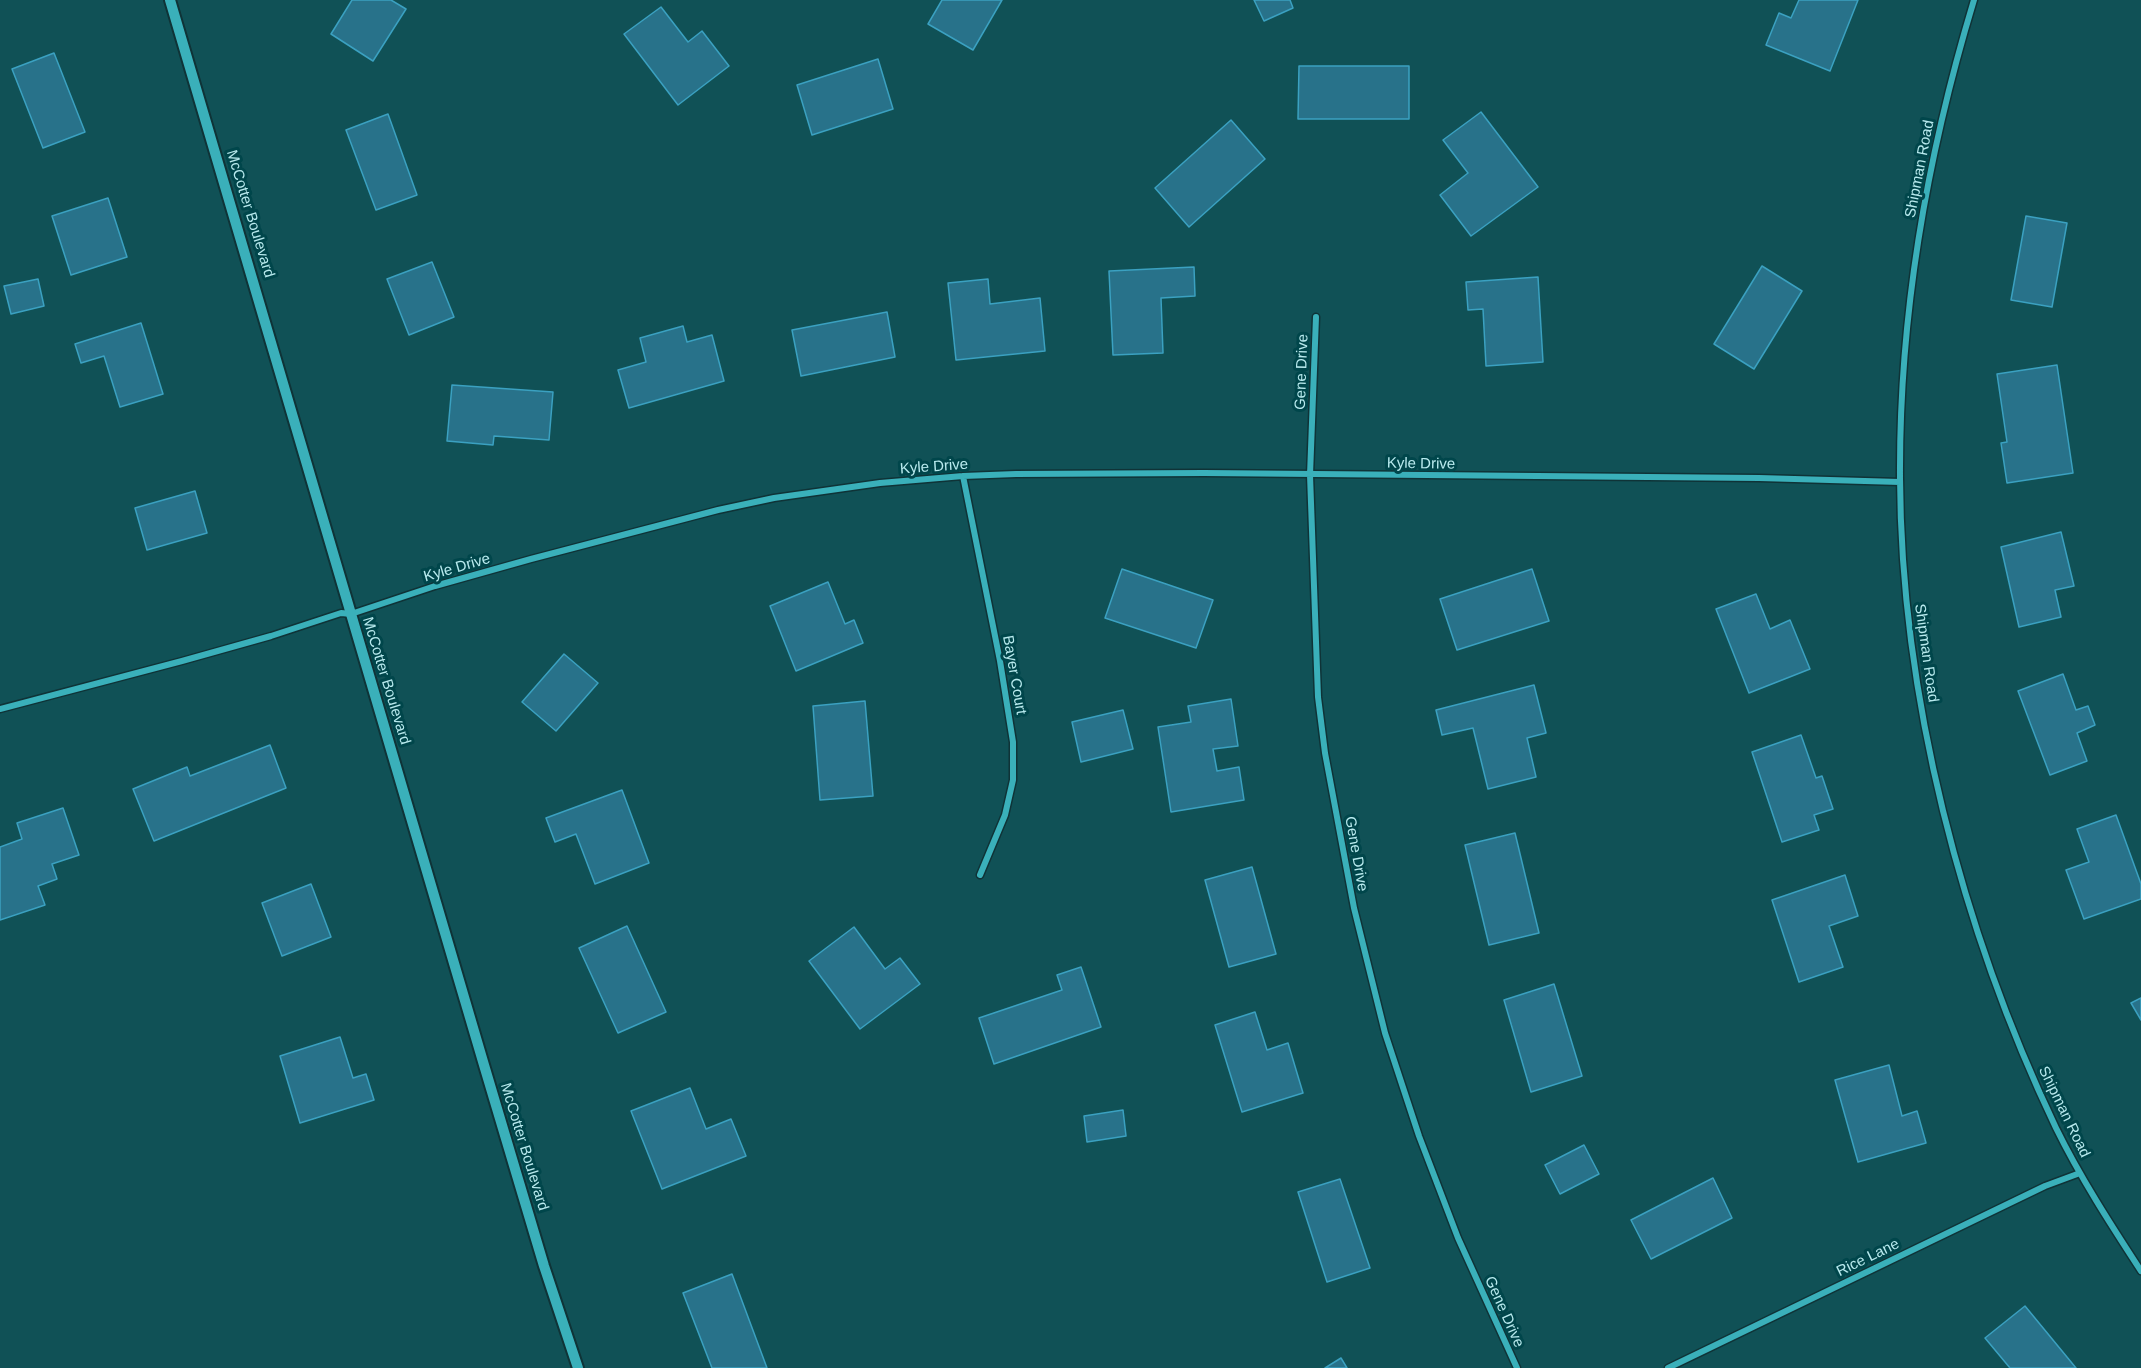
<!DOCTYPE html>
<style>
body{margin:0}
canvas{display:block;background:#105156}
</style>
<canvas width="2141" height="1368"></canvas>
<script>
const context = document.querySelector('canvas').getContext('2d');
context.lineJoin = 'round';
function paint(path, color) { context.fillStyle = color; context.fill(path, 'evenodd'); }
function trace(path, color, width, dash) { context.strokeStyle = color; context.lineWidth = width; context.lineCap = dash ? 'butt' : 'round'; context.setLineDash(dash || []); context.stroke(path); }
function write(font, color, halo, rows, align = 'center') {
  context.font = font + ' Helvetica,sans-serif'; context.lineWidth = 6; context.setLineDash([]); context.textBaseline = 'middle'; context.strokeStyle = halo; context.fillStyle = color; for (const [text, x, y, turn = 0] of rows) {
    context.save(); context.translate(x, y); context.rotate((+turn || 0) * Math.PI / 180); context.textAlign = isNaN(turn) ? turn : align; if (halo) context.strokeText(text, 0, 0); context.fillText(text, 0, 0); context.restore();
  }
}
const building = new Path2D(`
 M352,0H391L406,9L373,61L331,34Z
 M942,0H1002L973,50L928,24Z
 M1254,0H1290L1293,8L1264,21Z
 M1799,0H1858L1830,71L1766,45L1779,13L1791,18Z
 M661,7L688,42L702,31L729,66L678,105L624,34Z
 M54,53L85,132L43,148L12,69Z
 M878,59L893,109L812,135L797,85Z
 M1299,66H1409V119H1298Z
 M1481,112L1538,187L1471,236L1440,195L1468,173L1443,140Z
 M388,114L417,195L376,210L346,130Z
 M1231,120L1265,159L1189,227L1155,188Z
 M108,198L127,257L71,275L52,216Z
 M2026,216L2067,223L2052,307L2011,300Z
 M432,262L454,317L409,335L387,279Z
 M1762,266L1802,291L1754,369L1714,344Z
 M1194,267L1195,296L1161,298L1163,353L1113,355L1109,271Z
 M1538,277L1543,362L1486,366L1483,309L1468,310L1466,282Z
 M38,279L44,306L11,314L4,286Z
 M988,279L990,304L1040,298L1045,351L956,360L948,283Z
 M887,312L895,357L801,376L792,330Z
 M141,323L163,394L120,407L104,356L81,363L75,344Z
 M683,326L687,342L712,335L724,381L629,408L618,370L646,362L640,338Z
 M2057,365L2073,473L2007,483L2001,443L2007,442L1997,374Z
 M452,385L553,392L549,440L494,436L493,445L447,441Z
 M195,491L207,533L147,550L135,508Z
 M2061,532L2074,586L2055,590L2061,617L2019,627L2001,547Z
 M1122,569L1213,600L1196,648L1105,618Z
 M1532,569L1549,621L1457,650L1440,599Z
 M828,582L845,624L854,620L863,643L796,671L770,606Z
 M1756,594L1770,629L1790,620L1810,669L1749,693L1716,609Z
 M564,654L598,683L556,731L522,702Z
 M2063,674L2076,710L2088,706L2095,725L2077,733L2087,761L2050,775L2018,691Z
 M1534,685L1546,733L1527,738L1536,777L1488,789L1473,728L1442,735L1436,710Z
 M1231,699L1238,746L1213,749L1217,771L1239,767L1244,800L1171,812L1158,727L1191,722L1188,706Z
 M865,701L873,796L820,800L813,706Z
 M1123,710L1133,749L1081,762L1072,722Z
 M1801,735L1816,778L1822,776L1833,809L1814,815L1819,830L1782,842L1752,752Z
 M270,745L286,788L154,841L133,789L187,767L190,776Z
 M622,790L649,863L595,884L576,834L555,842L546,818Z
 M63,808L79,855L52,864L57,879L38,886L45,905L0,920V847L22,839L17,823Z
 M2116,815L2141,884V899L2084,919L2066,870L2089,862L2077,829Z
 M1515,833L1539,933L1489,945L1465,845Z
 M1252,867L1276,954L1229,967L1205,880Z
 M1845,875L1858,916L1829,926L1843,967L1799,982L1772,900Z
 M311,884L331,937L282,956L262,903Z
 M627,926L666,1012L618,1033L579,948Z
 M854,927L885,969L900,958L920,984L860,1029L809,961Z
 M1081,967L1101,1027L994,1064L979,1018L1062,990L1057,975Z
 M1554,984L1582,1076L1531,1092L1504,1000Z
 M2141,998V1020L2131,1003Z
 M1255,1012L1267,1050L1288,1043L1303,1093L1242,1112L1215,1025Z
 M340,1037L353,1078L366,1074L374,1100L300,1123L280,1056Z
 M1889,1065L1902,1116L1917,1111L1926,1143L1858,1162L1835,1080Z
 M690,1088L706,1129L731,1119L746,1156L662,1189L631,1111Z
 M1123,1110L1126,1136L1087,1142L1084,1116Z
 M1584,1145L1599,1174L1560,1194L1545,1165Z
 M1713,1178L1732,1218L1651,1259L1631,1220Z
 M1340,1179L1370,1268L1327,1282L1298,1192Z
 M732,1274L767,1368H712L683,1293Z
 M2025,1306L2076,1368H2010L1985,1338Z
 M1341,1358L1347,1368H1325Z`);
const minor = new Path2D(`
 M1974,0C1927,155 1899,316 1900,478C1901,697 1962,931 2056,1128C2080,1177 2111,1225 2141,1271
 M1316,317L1310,475L1318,697L1325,753L1354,908L1385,1033L1419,1136L1458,1238L1517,1368
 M963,476L1000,661L1013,742V780L1005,815L980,875
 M0,709L182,661L271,636L341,613L351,614L435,586L531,559L718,510L774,498L880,483L963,476L1016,474L1204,473L1759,478L1900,482
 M1668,1368L2045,1186L2080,1173`);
const tertiary = new Path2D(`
 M170,0L484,1065L544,1266L578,1368`);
const streetNames = [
 ["Shipman Road",1920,169,-79],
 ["McCotter Boulevard",250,214,73],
 ["Gene Drive",1302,372,-88],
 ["Kyle Drive",1421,464,1],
 ["Kyle Drive",934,467,-4],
 ["Kyle Drive",457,568,-16],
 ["Shipman Road",1926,653,82],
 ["Bayer Court",1014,675,80],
 ["McCotter Boulevard",386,681,73],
 ["Gene Drive",1356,854,80],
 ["Shipman Road",2064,1112,64],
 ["McCotter Boulevard",524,1147,73],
 ["Rice Lane",1868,1258,-26],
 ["Gene Drive",1504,1312,66]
];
paint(building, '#28728a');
trace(building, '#3ba1c1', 1.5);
trace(minor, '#0f3337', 9);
trace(tertiary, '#0f3337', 14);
trace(minor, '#3ab0ba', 6);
trace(tertiary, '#3ab0ba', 10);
write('15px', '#b8eaee', '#00464b', streetNames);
</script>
